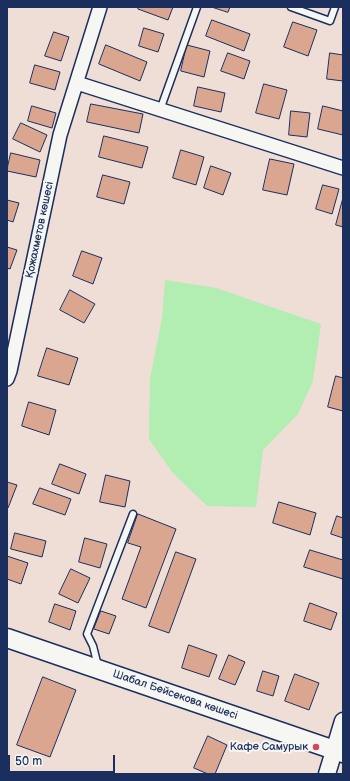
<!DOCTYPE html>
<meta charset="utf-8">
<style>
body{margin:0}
#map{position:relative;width:350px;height:781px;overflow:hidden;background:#eeded5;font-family:"Balsamiq Sans",sans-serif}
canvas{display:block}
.frame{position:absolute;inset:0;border:8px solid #1b2f5e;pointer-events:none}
.scale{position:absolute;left:8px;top:755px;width:107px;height:18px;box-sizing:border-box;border:2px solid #1b2f5e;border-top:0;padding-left:5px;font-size:12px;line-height:14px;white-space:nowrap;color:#1b2f5e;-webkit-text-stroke:3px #f6f6f2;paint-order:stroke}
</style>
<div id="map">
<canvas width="350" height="781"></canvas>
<div class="frame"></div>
<div class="scale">50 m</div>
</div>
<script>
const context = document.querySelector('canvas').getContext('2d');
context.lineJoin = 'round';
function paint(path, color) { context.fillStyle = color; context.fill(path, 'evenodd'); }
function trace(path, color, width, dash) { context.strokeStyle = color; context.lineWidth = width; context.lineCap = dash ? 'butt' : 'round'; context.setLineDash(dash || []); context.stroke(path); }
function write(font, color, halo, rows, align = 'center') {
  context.font = font + ' "Balsamiq Sans",sans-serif'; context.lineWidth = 4; context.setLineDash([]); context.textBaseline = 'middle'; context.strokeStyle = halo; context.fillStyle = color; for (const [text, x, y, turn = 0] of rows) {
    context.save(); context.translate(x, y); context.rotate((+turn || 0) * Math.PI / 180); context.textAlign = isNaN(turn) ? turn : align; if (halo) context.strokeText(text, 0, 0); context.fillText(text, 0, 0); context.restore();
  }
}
const green = new Path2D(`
 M165,280L216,288L321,324L313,381L298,414L263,450L256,507L207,506L172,472L149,439L150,379L162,318Z`);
const building = new Path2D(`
 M139,7H173L168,20L138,9Z
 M212,7H230L228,12Z
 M212,20L250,34L244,51L206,36Z
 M293,22L317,30L308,56L284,47Z
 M144,28L164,34L158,52L139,46Z
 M54,32L69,37L61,61L45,56Z
 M106,45L147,62L140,81L99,64Z
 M187,45L210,51L204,77L181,71Z
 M228,53L250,61L244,79L221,71Z
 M330,53L343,55V81L327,79Z
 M35,65L60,72L55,90L30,83Z
 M264,84L287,90L279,119L256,113Z
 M198,87L225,93L221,112L194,106Z
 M91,104L143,114L139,133L87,122Z
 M32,106L56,113L52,128L28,121Z
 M323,106L343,111V135L318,129Z
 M291,111L310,113L307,137L289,135Z
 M21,123L47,135L40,152L13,139Z
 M104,136L148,147L142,168L99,157Z
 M181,150L204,157L196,185L173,178Z
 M11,153L40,160L36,177L7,171Z
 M270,159L294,164L287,195L263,190Z
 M211,166L231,173L223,195L204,188Z
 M103,175L130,182L124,204L97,197Z
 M323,185L339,189L332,214L316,209Z
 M343,198V227L336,225Z
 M7,200L19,203L13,222L7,220Z
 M7,247L17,250L10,269L7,268Z
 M82,251L102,258L93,284L73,276Z
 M70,290L95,304L84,323L60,310Z
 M47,348L78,358L69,385L38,376Z
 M336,376L343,378V411L328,407Z
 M29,402L56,410L49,435L22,426Z
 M60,464L86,474L79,494L52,484Z
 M106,475L130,481L125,507L100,502Z
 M7,482L17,485L8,508H7Z
 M40,488L71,499L65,515L33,504Z
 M279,502L316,513L310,535L273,523Z
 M138,514L176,529L146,608L122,599L141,547L128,543Z
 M337,516L343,518V538L331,534Z
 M15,533L46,541L42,557L11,549Z
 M85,538L107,544L100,568L79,562Z
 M310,550L343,560V579L304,567Z
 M176,552L196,559L169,633L149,626Z
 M7,556L28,563L21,584L7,579Z
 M71,569L90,578L78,603L59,594Z
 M310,603L337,613L331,630L304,621Z
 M55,604L76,611L70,630L49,622Z
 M101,611L116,616L109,634L94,629Z
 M189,645L217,655L209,677L182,668Z
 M229,655L245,662L235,685L219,679Z
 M263,671L279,676L273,696L257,691Z
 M295,674L319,683L309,710L285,701Z
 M43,677L76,690L50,757L17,745Z
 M208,736L227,745L215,774H208L194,768Z`);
const service = new Path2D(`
 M291,7L330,21L335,7
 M160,110L197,7
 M98,666L93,646L87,634L133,514`);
const minor = new Path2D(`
 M77,83L343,168
 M7,379L10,371L60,135L100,7`);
const tertiary = new Path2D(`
 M327,774L343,721`);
const secondary = new Path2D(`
 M7,638L343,753`);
const markers = [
 [316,747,4,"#d1495b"]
];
const streetNames = [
 ["Қожахметов көшесі",40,230,-78],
 ["Шабал Бейсекова көшесі",175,695,19]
];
const poiNames = [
 ["Кафе Самурык",308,747]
];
paint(green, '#b2edb2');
paint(building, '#dba690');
trace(building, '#1b2f5e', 1);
trace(service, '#1b2f5e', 9);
trace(minor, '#1b2f5e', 16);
trace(tertiary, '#1b2f5e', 19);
trace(secondary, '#1b2f5e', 21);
trace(service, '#f6f6f2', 6);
trace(minor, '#f6f6f2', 13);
trace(tertiary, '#f6f6f2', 16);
trace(secondary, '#f6f6f2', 18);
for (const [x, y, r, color] of markers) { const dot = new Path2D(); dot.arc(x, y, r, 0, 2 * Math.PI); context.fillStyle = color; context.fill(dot); trace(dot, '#f6f6f2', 1.5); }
write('11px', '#1b2f5e', '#f6f6f2', streetNames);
write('11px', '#1b2f5e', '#f6f6f2', poiNames, 'right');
</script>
